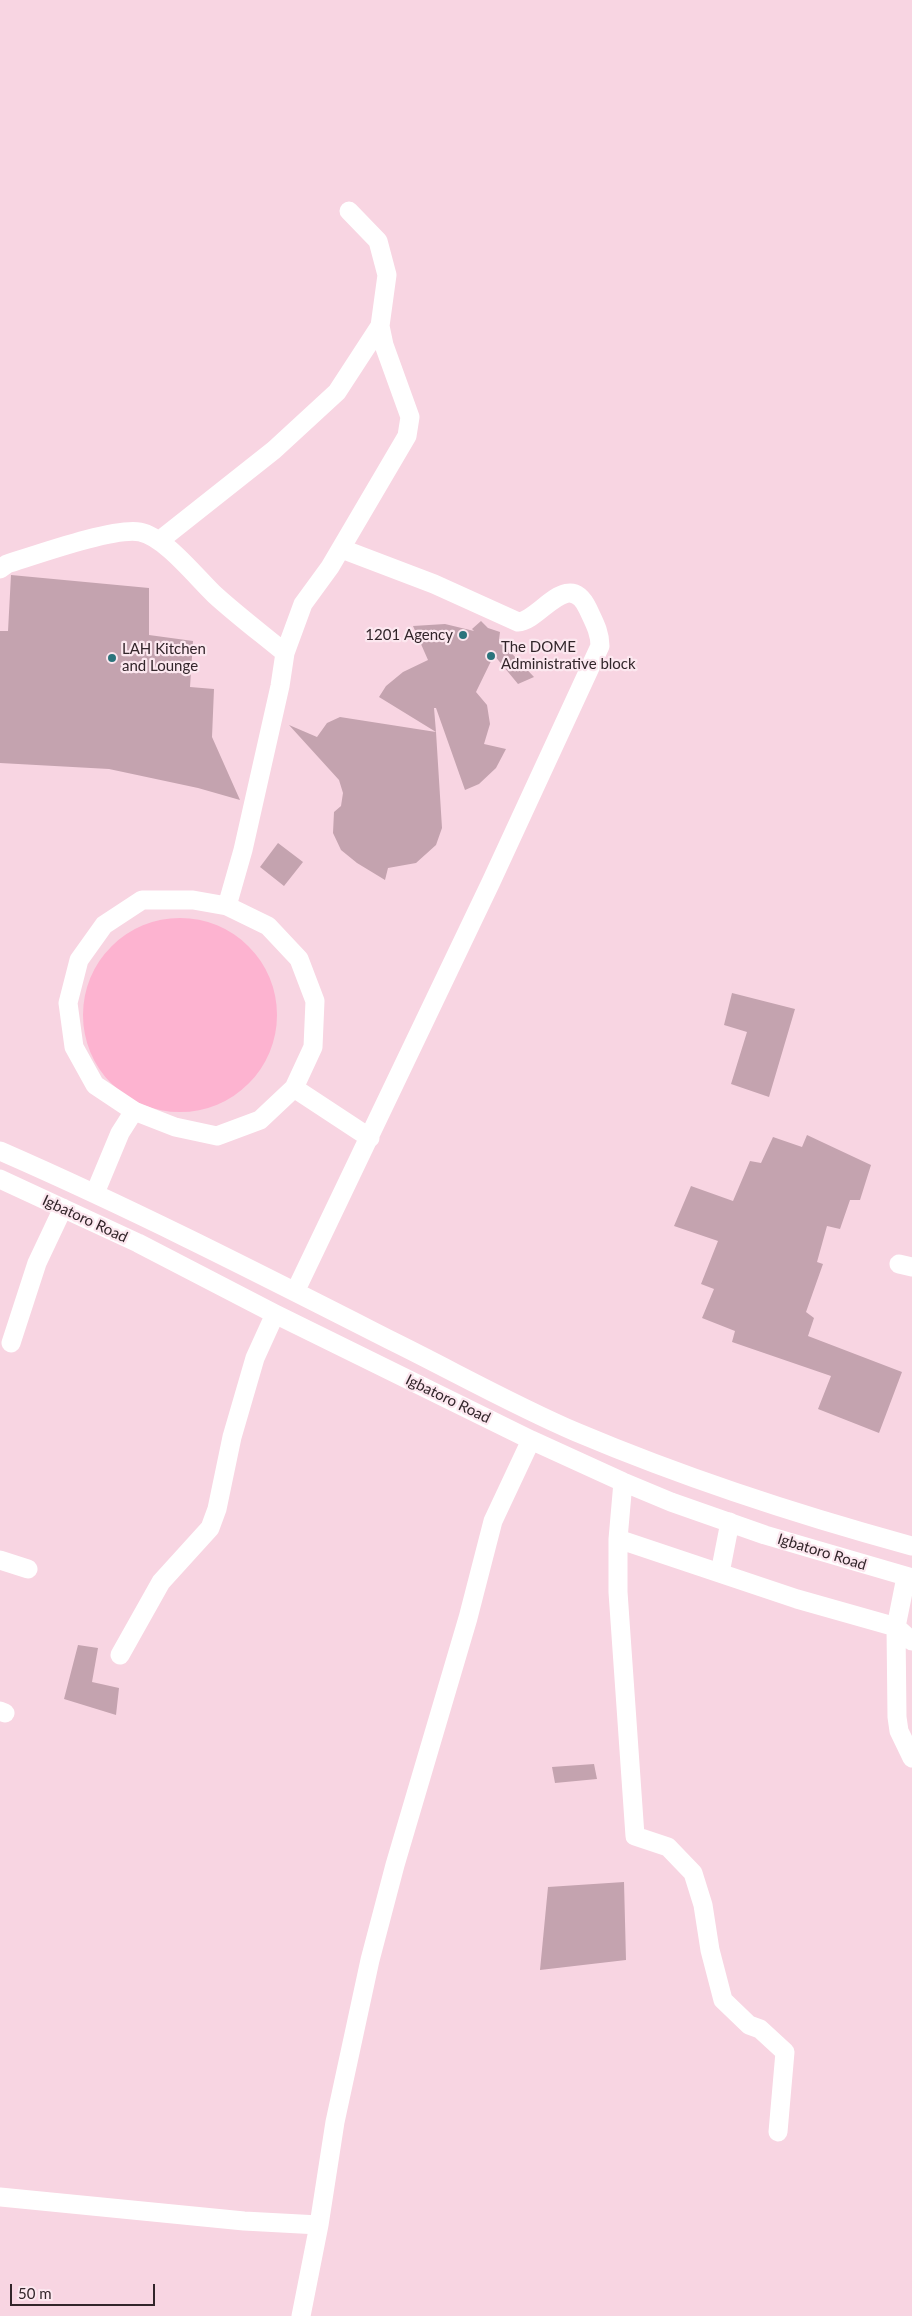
<!DOCTYPE html>
<style>
body{margin:0}
#map{position:relative;width:912px;height:2316px;overflow:hidden;background:#f8d5e2;font-family:Lato,sans-serif}
canvas{display:block}
.scale{position:absolute;left:10px;top:2284px;width:145px;height:22px;box-sizing:border-box;border:2px solid #32252a;border-top:0;padding-left:6px;font-size:15px;line-height:18px;white-space:nowrap;color:#32252a;-webkit-text-stroke:4px #fce7ef;paint-order:stroke}
</style>
<div id="map">
<canvas width="912" height="2316"></canvas>
<div class="scale">50 m</div>
</div>
<script>
const context = document.querySelector('canvas').getContext('2d');
context.lineJoin = 'round';
function paint(path, color) { context.fillStyle = color; context.fill(path, 'evenodd'); }
function trace(path, color, width, dash) { context.strokeStyle = color; context.lineWidth = width; context.lineCap = dash ? 'butt' : 'round'; context.setLineDash(dash || []); context.stroke(path); }
function write(font, color, halo, rows, align = 'center') {
  context.font = font + ' Lato,sans-serif'; context.lineWidth = 4.5; context.setLineDash([]); context.textBaseline = 'middle'; context.strokeStyle = halo; context.fillStyle = color; for (const [text, x, y, turn = 0] of rows) {
    context.save(); context.translate(x, y); context.rotate((+turn || 0) * Math.PI / 180); context.textAlign = isNaN(turn) ? turn : align; if (halo) context.strokeText(text, 0, 0); context.fillText(text, 0, 0); context.restore();
  }
}
const green = new Path2D(`
 M83 1015a97 97 0 1 1 194 0a97 97 0 1 1-194 0Z`);
const building = new Path2D(`
 M11,575L149,588V635L193,641L190,687L214,689L212,737L240,800L198,788L109,769L0,763V631H8Z
 M481,621L488,628L500,632L499,640L534,677L518,684L494,655L476,692L487,705L490,724L484,744L506,749L496,768L479,784L465,790L436,708H434L436,732L379,697L386,686L403,672L428,660L413,626L445,624L474,631L472,629Z
 M340,717L436,732L442,828L436,845L416,863L388,868L385,880L357,863L341,850L333,833L334,812L341,806L343,793L339,780L289,725L317,737L327,723Z
 M278,843L303,862L284,886L260,867Z
 M732,993L795,1009L769,1097L731,1084L747,1032L724,1025Z
 M807,1135L871,1165L860,1200H850L840,1229L827,1226L817,1262L823,1264L806,1312L814,1318L808,1336L902,1372L879,1433L818,1409L831,1376L732,1342L735,1331L702,1318L714,1289L701,1284L718,1241L674,1226L691,1186L733,1201L750,1161L761,1163L773,1137L802,1147Z
 M78,1645L98,1648L92,1682L119,1688L116,1715L64,1699Z
 M594,1764L597,1779L555,1783L552,1767Z
 M624,1882L626,1960L540,1970L548,1887Z`);
const minor = new Path2D(`
 M159,541L274,450L337,392L380,326
 M0,569L7,564C36,555 114,527 140,532C165,537 196,577 215,595C237,615 262,634 285,653
 M142,900H193L227,906L268,926L299,959L315,1001L313,1047L294,1088L260,1120L217,1136L175,1127L134,1111L95,1085L74,1047L68,1003L79,960L104,925Z
 M227,906L243,850L280,686L285,653L303,604L330,567L407,436L410,417L384,345L380,326L387,275L378,241L349,211
 M294,1088L370,1138
 M0,1151C133,1209 262,1275 392,1341C453,1371 513,1405 576,1432C685,1478 798,1515 912,1546
 M0,1179L138,1243L275,1314L531,1440L623,1482L671,1502L765,1535L912,1578
 M95,1193L120,1133L134,1111
 M899,1264L912,1267
 M295,1292L491,882L600,646C600,632 594,622 588,609C568,567 540,621 518,622L434,584L342,549
 M11,1343L37,1263L63,1208
 M623,1482L618,1539V1592L635,1836L668,1847L693,1873L703,1905L710,1950L723,2000L749,2025L760,2029L785,2052L778,2132
 M618,1539L797,1599L896,1627L906,1577
 M0,1560L28,1569
 M720,1573L730,1522
 M912,1641L896,1627L897,1717L899,1731L912,1758
 M120,1655L161,1582L210,1528L217,1509L232,1437L255,1358L275,1314
 M0,1711L5,1713
 M0,2197L244,2221L319,2225L335,2122L370,1960L395,1865L468,1618L493,1521L531,1440
 M301,2316L319,2225`);
const markers = [
 [463,635,5,"#2b747c"],
 [491,656,5,"#2b747c"],
 [112,658,5,"#2b747c"]
];
const poiNames = [
 ["1201 Agency",453,635,"right"],
 ["The DOME",501,647],
 ["Administrative block",501,664],
 ["LAH Kitchen",122,649],
 ["and Lounge",122,666]
];
const streetNames = [
 ["Igbatoro Road",85,1219,25],
 ["Igbatoro Road",448,1399,26],
 ["Igbatoro Road",822,1552,17]
];
paint(green, '#fdb3d0');
paint(building, '#c4a3af');
trace(minor, '#fff', 19);
for (const [x, y, r, color] of markers) { const dot = new Path2D(); dot.arc(x, y, r, 0, 2 * Math.PI); context.fillStyle = color; context.fill(dot); trace(dot, '#fce7ef', 2); }
write('15px', '#32252a', '#fce7ef', poiNames, 'left');
write('15px', '#32252a', '#fce7ef', streetNames);
</script>
